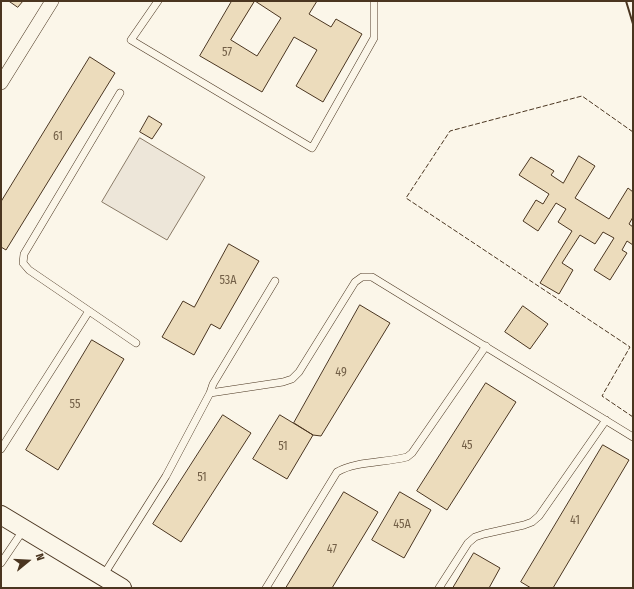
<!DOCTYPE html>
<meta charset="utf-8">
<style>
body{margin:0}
#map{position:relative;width:634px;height:589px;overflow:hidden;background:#fbf6e9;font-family:"Fira Sans Condensed",sans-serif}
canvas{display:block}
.frame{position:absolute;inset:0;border:2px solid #4a3520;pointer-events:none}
.north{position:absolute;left:8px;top:541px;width:40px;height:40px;-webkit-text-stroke:3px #fbf6e9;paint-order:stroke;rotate:72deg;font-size:11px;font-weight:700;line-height:16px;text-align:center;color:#4a3520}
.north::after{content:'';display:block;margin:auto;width:14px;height:18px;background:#4a3520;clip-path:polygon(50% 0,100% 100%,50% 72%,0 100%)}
</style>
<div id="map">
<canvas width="634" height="589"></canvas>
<div class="frame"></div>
<div class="north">N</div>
</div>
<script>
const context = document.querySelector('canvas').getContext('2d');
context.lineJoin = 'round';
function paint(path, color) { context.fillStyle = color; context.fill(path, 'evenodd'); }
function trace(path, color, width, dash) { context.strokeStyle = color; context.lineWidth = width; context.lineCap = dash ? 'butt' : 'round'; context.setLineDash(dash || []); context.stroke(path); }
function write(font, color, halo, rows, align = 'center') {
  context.font = font + ' "Fira Sans Condensed",sans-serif'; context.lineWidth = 3; context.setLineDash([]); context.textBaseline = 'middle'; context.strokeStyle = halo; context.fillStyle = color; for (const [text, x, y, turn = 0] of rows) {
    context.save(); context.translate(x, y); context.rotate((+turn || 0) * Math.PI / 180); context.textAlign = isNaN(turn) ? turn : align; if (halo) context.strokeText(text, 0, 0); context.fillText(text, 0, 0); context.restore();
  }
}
const green = new Path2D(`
 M140,138L205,177L167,240L102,202Z`);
const building = new Path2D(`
 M9,1H23L18,7Z
 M232,1H317L309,14L331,27L336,19L362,34L323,102L296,86L317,50L294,37L262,92L200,56ZM255,1L281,18L257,56L231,40Z
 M90,57L115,73L6,250L1,247V202Z
 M149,116L162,124L152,139L140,132Z
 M579,156L595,166L575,198L609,219L628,188L633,192V217L629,224L633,227V245L627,241L622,250L627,253L610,280L594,270L614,238L603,232L595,244L580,235L562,263L573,270L559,294L540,283L572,231L558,222L566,209L556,203L538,231L523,221L536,200L543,204L549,194L519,175L531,157L554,171L551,175L563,183Z
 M229,244L259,261L220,329L211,324L194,355L162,337L183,301L194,307Z
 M360,305L390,323L321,436L313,435L294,423Z
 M523,306L548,324L530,349L505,332Z
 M92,340L124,359L58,470L26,450Z
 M486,383L516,402L447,510L417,491Z
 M223,415L251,433L181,542L153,524Z
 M280,415L313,435L287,479L253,459Z
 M603,445L629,460L553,588H531L521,582Z
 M344,492L378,512L332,588H286Z
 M400,492L431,510L404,558L372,540Z
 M474,553L500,568L489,588H453Z`);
const service = new Path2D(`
 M158,1L131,40L312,148L374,38V1
 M120,93L24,254L23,263L29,270L136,343
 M210,393L213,384L275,281
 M1,449L89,311
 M1,563L24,529
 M103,576L166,476L210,393L283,382L292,379L299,372L355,282L362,277H372L633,437
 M266,588L337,472C356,461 385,463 407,457L412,453L486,346
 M439,588L468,543L475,537L484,534L524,525L532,522L539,516L606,420`);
const minor = new Path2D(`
 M1,83L52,1`);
const secondary = new Path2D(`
 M1,515L122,588`);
const fence = new Path2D(`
 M633,132L582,96L450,131L406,198L630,347L602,396L633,417`);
const wall = new Path2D(`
 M626,1L633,24`);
const numberNames = [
 ["57",227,53],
 ["61",58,137],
 ["53А",228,281],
 ["49",341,373],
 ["55",75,405],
 ["45",467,446],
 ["51",283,447],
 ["51",202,478],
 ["41",575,521],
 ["45А",402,525],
 ["47",332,550]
];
paint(green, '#ede6d9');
trace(green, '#887966', 1);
paint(building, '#ecdcbc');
trace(building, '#4a3520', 1);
trace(service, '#4a3520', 8);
trace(minor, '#4a3520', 14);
trace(secondary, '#4a3520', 20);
trace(service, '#fbf6e9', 7);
trace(minor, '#fbf6e9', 13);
trace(secondary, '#fbf6e9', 18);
trace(fence, '#4a3520', 1, [5, 2]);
trace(wall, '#4a3520', 2);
write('12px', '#725f47', null, numberNames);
</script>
